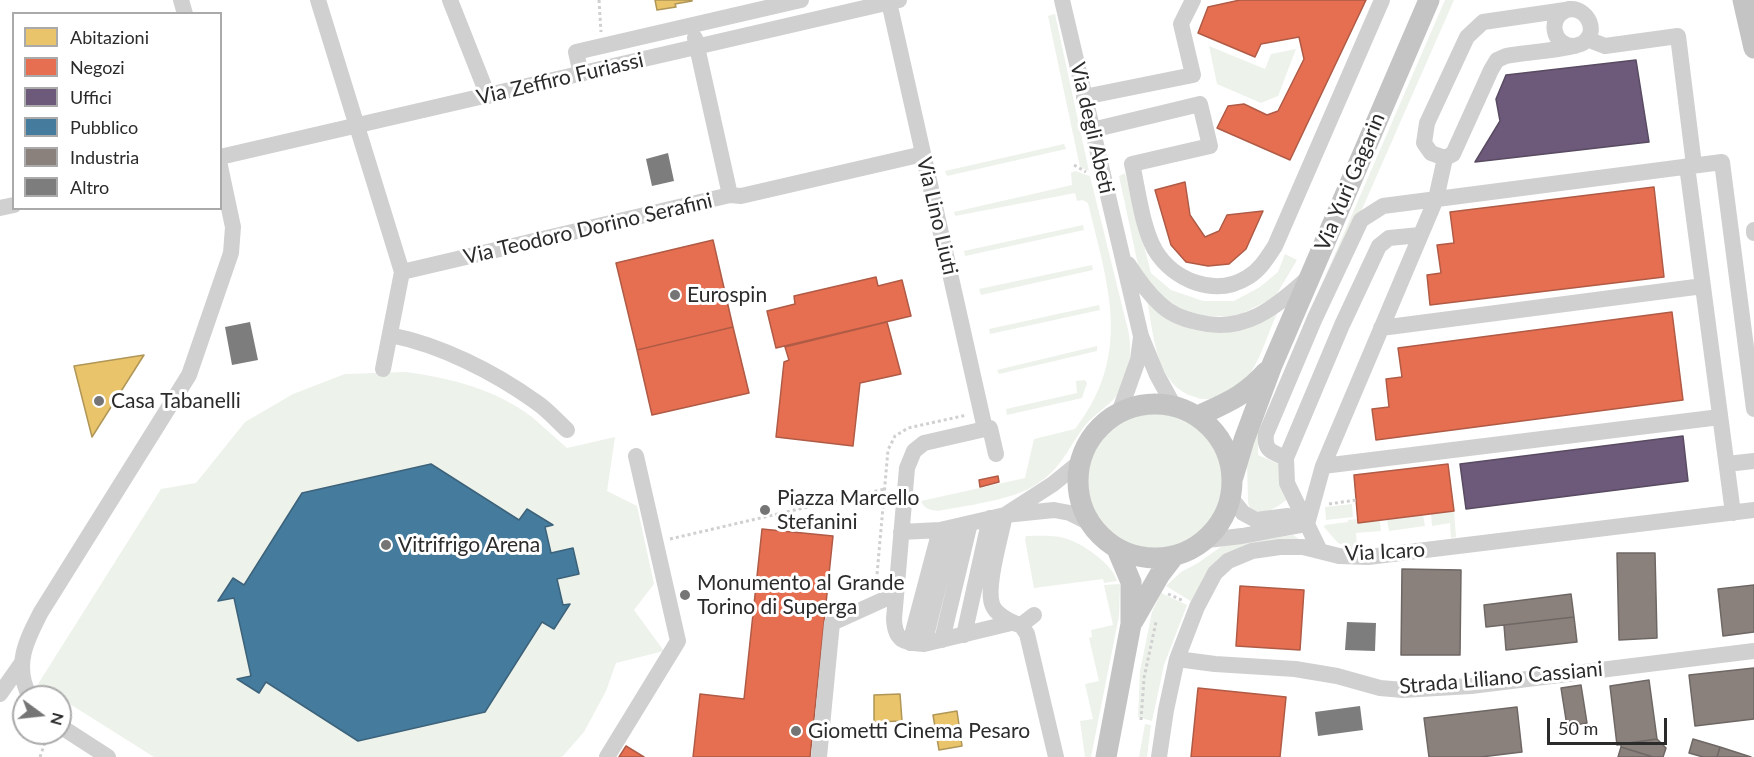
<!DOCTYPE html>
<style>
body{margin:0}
#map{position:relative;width:1754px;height:757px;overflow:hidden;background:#fff;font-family:Lato,sans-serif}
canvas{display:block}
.legend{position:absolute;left:12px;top:12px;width:210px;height:198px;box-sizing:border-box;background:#fff;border:2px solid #aaa;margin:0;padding:8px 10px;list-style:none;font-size:18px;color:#2b2b2b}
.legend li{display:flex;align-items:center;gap:12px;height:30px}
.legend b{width:30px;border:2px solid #aaa}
.north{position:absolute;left:12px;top:685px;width:60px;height:60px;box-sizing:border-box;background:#fff;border:2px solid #aaa;border-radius:50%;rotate:105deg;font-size:16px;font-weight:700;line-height:24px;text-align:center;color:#2b2b2b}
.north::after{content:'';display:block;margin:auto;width:21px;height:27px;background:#757575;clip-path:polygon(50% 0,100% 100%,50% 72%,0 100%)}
.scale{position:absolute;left:1547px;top:718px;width:120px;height:27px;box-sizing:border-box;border:3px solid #2b2b2b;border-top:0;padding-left:8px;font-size:18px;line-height:21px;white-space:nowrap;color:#2b2b2b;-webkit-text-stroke:4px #fff;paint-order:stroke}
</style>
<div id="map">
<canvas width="1754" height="757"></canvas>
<ul class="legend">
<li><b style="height:16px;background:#e9c46a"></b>Abitazioni</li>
<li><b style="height:16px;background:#e76f51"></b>Negozi</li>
<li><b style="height:16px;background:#6d597a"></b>Uffici</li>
<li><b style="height:16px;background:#457b9d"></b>Pubblico</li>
<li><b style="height:16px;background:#8a817c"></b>Industria</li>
<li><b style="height:16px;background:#7d7d7d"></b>Altro</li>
</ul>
<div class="north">N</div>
<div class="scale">50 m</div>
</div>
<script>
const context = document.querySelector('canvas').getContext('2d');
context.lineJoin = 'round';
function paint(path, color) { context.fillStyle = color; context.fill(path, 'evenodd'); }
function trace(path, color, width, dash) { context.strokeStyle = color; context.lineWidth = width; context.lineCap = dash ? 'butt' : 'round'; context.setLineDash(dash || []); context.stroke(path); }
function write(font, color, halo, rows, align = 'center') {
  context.font = font + ' Lato,sans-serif'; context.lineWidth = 6; context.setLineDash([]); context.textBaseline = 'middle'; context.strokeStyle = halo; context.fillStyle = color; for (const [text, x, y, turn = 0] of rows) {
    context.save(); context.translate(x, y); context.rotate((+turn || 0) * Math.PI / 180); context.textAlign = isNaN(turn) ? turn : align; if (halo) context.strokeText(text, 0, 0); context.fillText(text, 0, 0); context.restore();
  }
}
const green = new Path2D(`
 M1445,0H1454L1258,446V455L1283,466L1289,498C1277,507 1265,517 1250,509L1248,502L1247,462L1252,445Z
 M1055,14L1089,171L1080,167L1048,16Z
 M1209,46L1265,69L1271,54L1296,49L1278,96L1261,103L1217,84Z
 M1064,144L1066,149L947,176L945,171Z
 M1075,171L1090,176L1129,334C1132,356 1130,383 1113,400C1103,410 1092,416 1083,428C1066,452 1060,471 1032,487C1011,500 964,506 938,511C931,510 924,509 921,501L1025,478L1034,439L1075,429C1133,354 1108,286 1088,203L1083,200L1077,201L1075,193L955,216L954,212L1072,185L1071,173Z
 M1125,173L1151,273L1171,290L1203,301H1234L1260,287L1278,272L1285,254L1297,260L1275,297L1237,316H1198L1181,311L1153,289L1138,265L1119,176Z
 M1083,225L1084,230L965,256L964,251Z
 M1092,265L1093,270L981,295L979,289Z
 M1147,300L1181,324L1278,311C1269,331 1262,355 1250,374C1242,387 1230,391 1217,397C1210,400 1202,400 1195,397C1155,386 1154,334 1147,300Z
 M1099,305L1100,310L990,334L989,329Z
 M1097,346V351L999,374L997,370Z
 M406,372C450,378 495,389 532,417C544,427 555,438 567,448L615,437L607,491L637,506L654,584L634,610L664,651L616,663L606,691L584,732L562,757H154L38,684L161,489L196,483L245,422L293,394L345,374Z
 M1085,380L1087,383L1082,398L1007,415L1006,409L1077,393L1076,381Z
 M1088 481a67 67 0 1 1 134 0a67 67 0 1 1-134 0Z
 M1352,504L1353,517L1326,520L1325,507Z
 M1454,511L1456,537L1451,538L1450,523L1432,526L1431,514Z
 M1423,515L1425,526L1389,531L1387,520Z
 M1358,519V523L1380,521L1381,531L1356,533L1357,545L1353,549L1338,543L1324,527L1325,525L1348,522V520Z
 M1293,535L1299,539L1243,547L1192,602L1166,586L1181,572L1198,563L1222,546Z
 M1026,536C1038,536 1053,535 1064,538C1081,542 1113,564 1117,581L1104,583L1103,579L1034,588L1025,539Z
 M1120,584L1119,616L1091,757H1085L1080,721L1093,719L1085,684L1099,681L1089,638L1092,637L1091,630L1113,625L1104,585Z
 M1161,593L1187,605L1164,665L1152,721L1138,717L1140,671L1152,612Z
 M1145,724L1151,725L1147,757H1139Z`);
const homes = new Path2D(`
 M655,0H692V1L675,4L676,7L657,10Z
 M144,355L92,437L74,366Z
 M900,694L902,721L874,722V695Z
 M957,711L962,746L939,750L933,715Z`);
const shops = new Path2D(`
 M1240,0H1366L1290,160L1217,128L1228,106L1244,104L1267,115L1278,111L1304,59L1299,37L1261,44L1255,57L1198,33L1208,7Z
 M1185,182L1190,215L1205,237L1219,231L1227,215L1263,211L1246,249L1229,264L1208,266L1186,262L1171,245L1155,190Z
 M1654,187L1664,277L1430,305L1427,275L1441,273L1437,245L1454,243L1450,212Z
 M713,240L733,327L637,350L616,263Z
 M876,277L878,286L902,280L911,316L776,348L767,311L795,304L794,296Z
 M1672,312L1683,400L1376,440L1372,409L1389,407L1386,379L1402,377L1398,348Z
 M887,322L901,374L860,383L853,446L776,437L784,362L789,360L785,347Z
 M733,327L749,393L652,415L637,350Z
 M1448,464L1454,511L1358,523L1354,475Z
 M998,476L999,482L980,487L979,480Z
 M762,529L833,536L810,757H693L700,694L744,699Z
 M1240,586L1304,590L1300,650L1236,646Z
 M1198,688L1286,697L1280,757H1191Z
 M626,746L644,757H619Z`);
const offices = new Path2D(`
 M1636,60L1649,142L1475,162L1500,121L1496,99L1506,75Z
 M1683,436L1688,481L1466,509L1460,464Z`);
const public = new Path2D(`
 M431,464L519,520L527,509L553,525L545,527L551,553L573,548L579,574L557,579L563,605L570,604L554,629L542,622L485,712L358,741L266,682L259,693L237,679L251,676L234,598L218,601L233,578L244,585L302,493Z`);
const industry = new Path2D(`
 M1617,553H1655L1657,638L1619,640Z
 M1402,569L1461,570L1460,655H1401Z
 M1754,585V632L1723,636L1718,589Z
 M1571,594L1574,617L1486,627L1484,605Z
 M1574,617L1577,642L1506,650L1504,625Z
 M1754,668V719L1695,726L1689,675Z
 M1649,680L1657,739L1617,745L1610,686Z
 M1581,685L1587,723L1567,726L1561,688Z
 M1517,707L1522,752L1481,757H1429L1424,718Z
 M1657,739L1666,748L1663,757H1653L1621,747V744Z
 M1693,739L1720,747L1717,757H1703L1689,753Z
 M1621,747L1653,757H1618Z
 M1720,747L1751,757H1717Z`);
const building = new Path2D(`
 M668,153L674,181L652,186L646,159Z
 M250,322L258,360L232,365L225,327Z
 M1347,622L1376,623L1375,651L1345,650Z
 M1360,706L1363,730L1318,736L1315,712Z`);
const path = new Path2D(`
 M599,0L601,32
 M1074,165L1086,172
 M1329,504L1356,500
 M670,539L885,489
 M876,586L888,450L895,436L908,428L967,415
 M1168,594L1184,601
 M1141,720L1144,678L1156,622
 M40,757L48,734`);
const minor = new Path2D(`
 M181,0L185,14
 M318,0L402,272L383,369
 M450,0L488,96
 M1062,0L1141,336L1157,375L1174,406
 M889,2L985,429L924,443L914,451L907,468L894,619C895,641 904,643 924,644L1011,623
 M1569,9C1546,16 1552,47 1575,46
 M1572,9C1588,10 1599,32 1583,43C1573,49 1521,53 1506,56L1497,60L1491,70L1453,154L1445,158L1431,153L1424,143L1427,123L1467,37L1483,22Z
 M695,38L730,195
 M1587,39L1605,46L1678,36L1694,165
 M581,74L576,52L801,0
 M1084,97L1193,75L1181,24L1193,0
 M1092,130L1200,104L1210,146L1132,164C1138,190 1142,227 1155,250C1173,280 1215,298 1248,277C1260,270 1267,258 1275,246L1382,0
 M220,157L899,0
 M1687,166L1733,513
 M0,208L14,205
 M1754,230V233
 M1128,264C1137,278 1147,292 1160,304C1170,314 1183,319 1197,322C1244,334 1275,308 1308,278
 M402,272L730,195L741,196L923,154
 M1381,328L1703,286
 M390,335C441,345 494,372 536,402C548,410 557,421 567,430
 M1119,413L1138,360L1141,337
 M990,428L996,454
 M1286,458C1272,452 1264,451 1266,434L1315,318L1361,220L1383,206L1722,162L1754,409
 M1727,464L1754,461
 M1323,466L1720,417
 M1231,498L1243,513L1256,520L1288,516L1301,521
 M1307,524L1323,466L1436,199L1445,158
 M901,532L940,530L1005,515L1054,510L1070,513L1090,523
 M1207,540L1242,536L1307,524
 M1320,551L1287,483L1286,458L1342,325L1379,246L1389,238L1420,235
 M1021,625L1034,615
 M964,635L990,518
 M942,640L970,523
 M910,643L940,530
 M924,644L953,527
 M1177,659L1215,664L1295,669L1337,676L1380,688L1403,690L1471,686L1754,651
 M0,694L21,664
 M30,697C13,666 26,641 41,612L189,375L231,253L233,227L220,166
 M60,726L108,757
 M607,757L678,641L636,456
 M819,757L832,623L896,594
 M1056,757L1027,634L1021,625C1011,623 995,614 992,604C986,585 1001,536 1005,515L1053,484L1080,462
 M1159,757L1166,710L1177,659L1197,607L1215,573L1228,561L1252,551L1280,547H1303L1339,556L1368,557L1754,510`);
const major = new Path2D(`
 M1743,0L1754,48
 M1078 481a77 77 0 1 1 154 0a77 77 0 1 1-154 0Z
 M1198,416C1226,403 1245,396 1266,372
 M1233,477L1244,440L1272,365L1429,0
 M1133,621L1160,574L1173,557
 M1106,757L1131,624V582L1117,549`);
const markers = [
 [675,295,6,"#757575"],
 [99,401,6,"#757575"],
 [765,510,6,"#757575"],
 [386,545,6,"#757575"],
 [685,595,6,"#757575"],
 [796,731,6,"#757575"]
];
const streetNames = [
 ["Via Zeffiro Furiassi",560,79,-13],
 ["Via degli Abeti",1092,128,77],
 ["Via Yuri Gagarin",1350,182,-67],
 ["Via Lino Liuti",937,216,77],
 ["Via Teodoro Dorino Serafini",588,229,-13],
 ["Via Icaro",1385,552,-3],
 ["Strada Liliano Cassiani",1501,678,-5]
];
const poiNames = [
 ["Eurospin",687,295],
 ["Casa Tabanelli",111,401],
 ["Piazza Marcello",777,498],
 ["Stefanini",777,522],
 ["Vitrifrigo Arena",398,545],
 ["Monumento al Grande",697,583],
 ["Torino di Superga",697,607],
 ["Giometti Cinema Pesaro",808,731]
];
paint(green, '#edf2eb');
paint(homes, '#e9c46a');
trace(homes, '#b09657', 1.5);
paint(shops, '#e76f51');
trace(shops, '#af5b46', 1.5);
paint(offices, '#6d597a');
trace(offices, '#594b62', 1.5);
paint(public, '#457b9d');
trace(public, '#3d637b', 1.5);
paint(industry, '#8a817c');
trace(industry, '#6e6764', 1.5);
paint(building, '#7d7d7d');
trace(path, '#d0d0d0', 3, [3, 3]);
trace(minor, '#d0d0d0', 16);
trace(major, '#c4c4c4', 21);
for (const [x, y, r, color] of markers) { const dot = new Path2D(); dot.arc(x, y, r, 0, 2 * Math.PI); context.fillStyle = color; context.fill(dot); trace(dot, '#fff', 2); }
write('21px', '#2b2b2b', '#fff', streetNames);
write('21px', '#2b2b2b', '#fff', poiNames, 'left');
</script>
